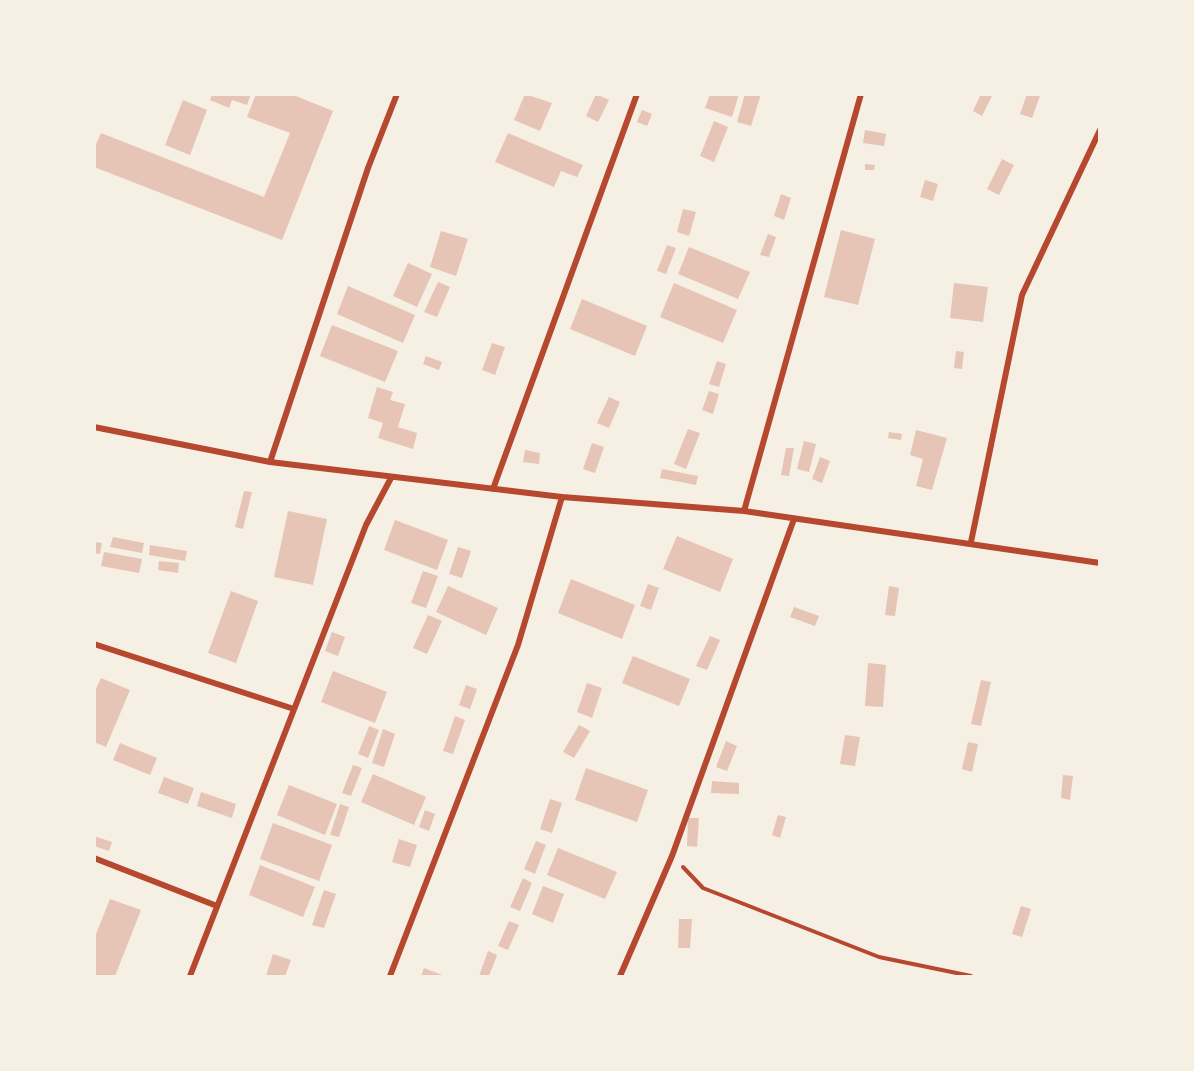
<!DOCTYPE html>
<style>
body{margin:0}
#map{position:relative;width:1194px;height:1071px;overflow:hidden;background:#f6efe4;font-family:Quicksand,sans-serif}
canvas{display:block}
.frame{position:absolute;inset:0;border:96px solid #f6efe4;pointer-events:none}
</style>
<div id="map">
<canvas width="1194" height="1071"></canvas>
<div class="frame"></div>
</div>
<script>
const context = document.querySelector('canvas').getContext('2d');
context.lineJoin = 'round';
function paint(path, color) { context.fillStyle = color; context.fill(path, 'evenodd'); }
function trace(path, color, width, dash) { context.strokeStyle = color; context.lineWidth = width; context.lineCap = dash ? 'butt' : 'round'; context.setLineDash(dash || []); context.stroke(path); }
const building = new Path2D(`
 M212,94H251L247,105L232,100L229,108L210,100Z
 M256,94H291L333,111L282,240L94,167V149L101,133L264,197L290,133L247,117Z
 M525,94L552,103L540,131L514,120Z
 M596,94L609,100L598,122L586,116Z
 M710,94H739L732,117L705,108Z
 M745,94H761L751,126L737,122Z
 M981,94H993L982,116L973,111Z
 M1027,94L1040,96L1032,118L1020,114Z
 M183,100L207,110L190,155L165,145Z
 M642,110L652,114L647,126L637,122Z
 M714,121L728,127L714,162L700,156Z
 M865,130L886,134L884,146L863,143Z
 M508,133L583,165L577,177L561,171L554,187L495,162Z
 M1002,159L1014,165L999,195L987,189Z
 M865,164L875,165L874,170H865Z
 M925,180L938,184L933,201L920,197Z
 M781,194L791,198L784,220L774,216Z
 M683,209L696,212L689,236L677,232Z
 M841,230L875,239L858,305L824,297Z
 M441,231L468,239L456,276L430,267Z
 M768,234L776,237L769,257L760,255Z
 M667,245L676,248L666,274L657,271Z
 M689,247L750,272L738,299L678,274Z
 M408,263L432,274L417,307L393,296Z
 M438,282L450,287L437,317L424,312Z
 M674,283L737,310L723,343L660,317Z
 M954,283L988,287L983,322L950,318Z
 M348,286L415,315L403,343L337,314Z
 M582,299L647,326L635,356L570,329Z
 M332,325L398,351L385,382L320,356Z
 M492,343L505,347L495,375L482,370Z
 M956,351L964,352L962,369L954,368Z
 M426,356L442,362L439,370L423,364Z
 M717,361L726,364L719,387L709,384Z
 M377,387L393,392L390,400L405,404L398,427L417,433L413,449L378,438L383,423L368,418Z
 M709,391L719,394L713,414L702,410Z
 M609,397L620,402L609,428L597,423Z
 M688,429L700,433L686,469L674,464Z
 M916,430L947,438L932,490L916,486L923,459L910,455Z
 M889,432L902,434L901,440L888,438Z
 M804,441L816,444L809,472L797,469Z
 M592,443L604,447L595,473L583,469Z
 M786,448H794L789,476L781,475Z
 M525,450L540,453L539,464L523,462Z
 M820,457L830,461L822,483L812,479Z
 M662,469L698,476L696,485L660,478Z
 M244,491L252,492L243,529L235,527Z
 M288,511L327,519L313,585L274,577Z
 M395,520L448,540L437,570L384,550Z
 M677,536L733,559L720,592L663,569Z
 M113,537L144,543L142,553L110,547Z
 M94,542L102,543L100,554L94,553Z
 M150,545L187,551L185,561L149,555Z
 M458,547L471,551L462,578L449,574Z
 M104,552L142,559L139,573L101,566Z
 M159,561L179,563L178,573L158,570Z
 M423,571L438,576L426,608L411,603Z
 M571,579L635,605L622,639L558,613Z
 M648,584L659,588L651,610L640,606Z
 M448,586L498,608L486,635L436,612Z
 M889,586L899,588L895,616L885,615Z
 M231,591L258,601L236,663L208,653Z
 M794,607L819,616L815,626L790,617Z
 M428,615L442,621L427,654L413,648Z
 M332,632L345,637L338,656L325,651Z
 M710,636L720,640L707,670L696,666Z
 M633,656L690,679L679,706L622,683Z
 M868,663L886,665L883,707L865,706Z
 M333,671L387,692L375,723L321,702Z
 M101,678L130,690L106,747L94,742V693Z
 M981,680L991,682L981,726L971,724Z
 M587,683L602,688L592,718L577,712Z
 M466,685L477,689L470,709L459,705Z
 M455,716L465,720L453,754L443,751Z
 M579,725L590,731L574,758L563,752Z
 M369,726L379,730L368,758L358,754Z
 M383,729L395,734L384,767L372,763Z
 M845,735L860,737L855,766L840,764Z
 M726,741L737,746L727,771L716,767Z
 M968,742L978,744L972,772L962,769Z
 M120,743L157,758L150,775L113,760Z
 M353,765L362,768L351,796L342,793Z
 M586,768L648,790L637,822L575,800Z
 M373,774L426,797L414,825L361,802Z
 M1063,775L1073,776L1070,800L1061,798Z
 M164,777L194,788L188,804L158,793Z
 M712,781L739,783V794L711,793Z
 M289,785L337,804L325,835L277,815Z
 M201,792L236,804L232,818L197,806Z
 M550,799L562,803L552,833L540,829Z
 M340,804L349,807L339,837L330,835Z
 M425,810L435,814L429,831L419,827Z
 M778,815L786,817L780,838L772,835Z
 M688,818H699L697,847L687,846Z
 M273,823L332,845L319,881L260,859Z
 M94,836L112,842L109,851L94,846Z
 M399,839L417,845L410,867L392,862Z
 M536,841L546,845L535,874L524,869Z
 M558,848L617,872L605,899L547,875Z
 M260,865L315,887L303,917L249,895Z
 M523,878L532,883L520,911L510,907Z
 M543,886L564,894L553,923L532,914Z
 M324,890L336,894L324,928L312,925Z
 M110,899L141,910L115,976H94V939Z
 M1021,906L1031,909L1022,937L1012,934Z
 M679,919H692L690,948H678Z
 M509,921L519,925L508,950L498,946Z
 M488,951L497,955L489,976H479Z
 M273,954L291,960L285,976H266Z
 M424,968L445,976H421Z`);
const path = new Path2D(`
 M683,867L703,888L879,957L971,976`);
const minor = new Path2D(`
 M94,427L270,462L562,497L744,511L1100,563
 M270,462L368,168L397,94
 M493,489L637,94
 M744,511L861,94
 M971,542L1022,295L1100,130
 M94,644L294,709
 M94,858L217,906
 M190,976L366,525L391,478
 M390,976L518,645L562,497
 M620,976L672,856L794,519`);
paint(building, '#e6c5b7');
trace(path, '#b5482f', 4);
trace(minor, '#b5482f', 6);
</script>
